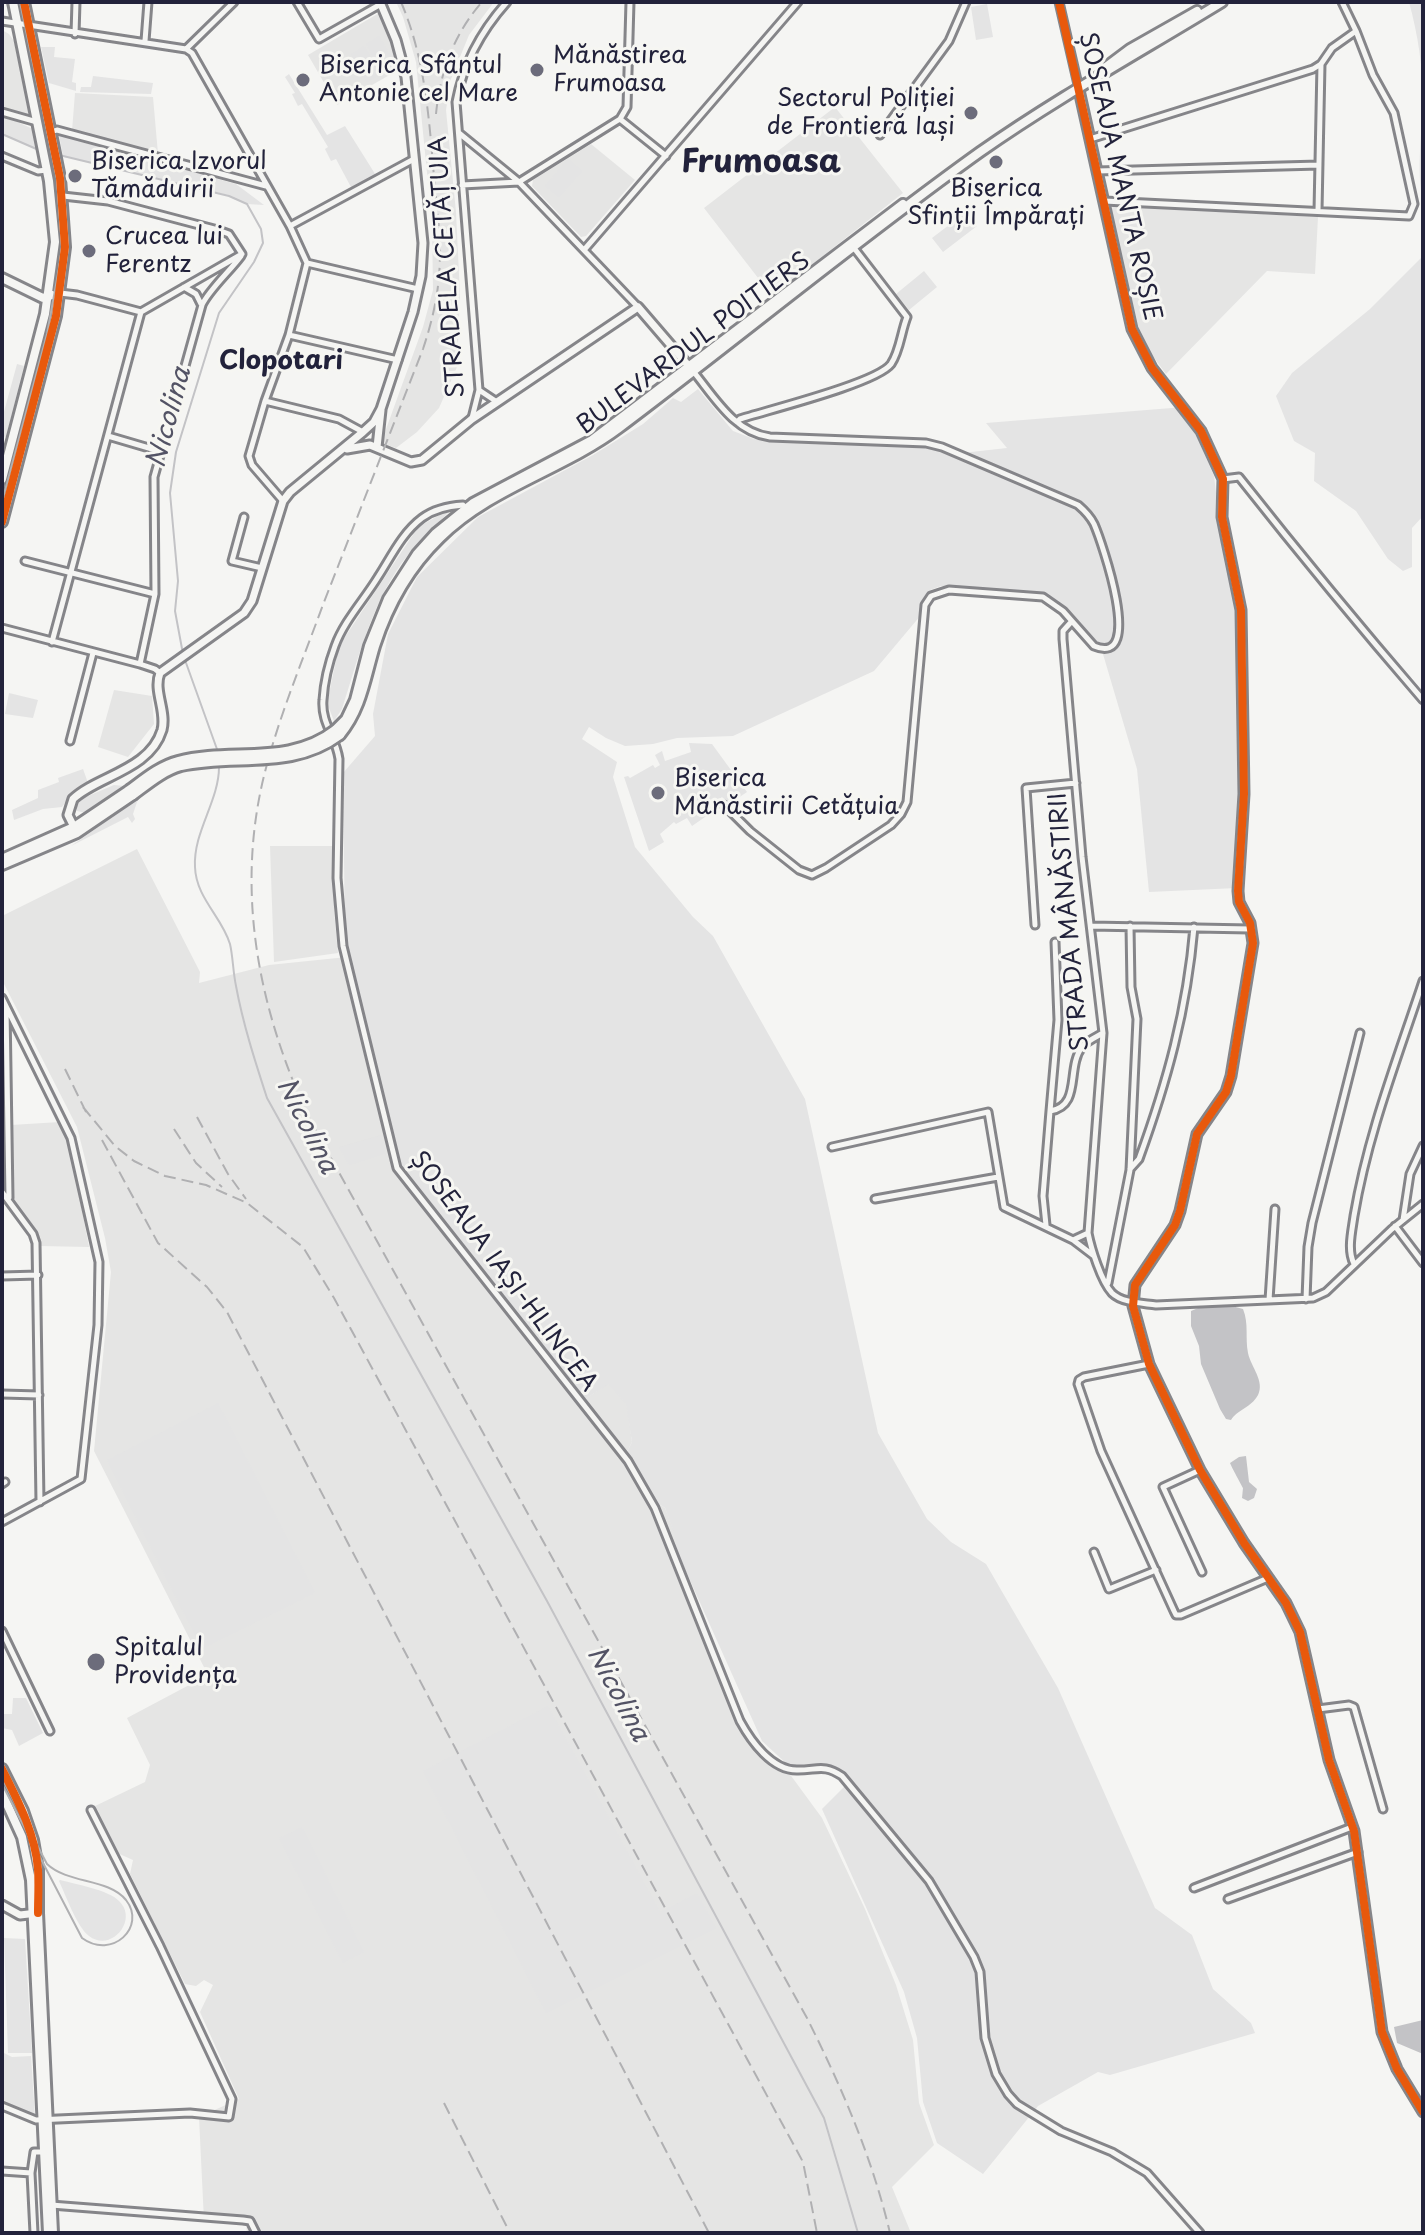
<!DOCTYPE html>
<meta charset="utf-8">
<style>
body{margin:0}
#map{position:relative;width:1425px;height:2235px;overflow:hidden;background:#f5f5f3;font-family:"Playpen Sans",sans-serif}
canvas{display:block}
.frame{position:absolute;inset:0;border:4px solid #22223b;pointer-events:none}
</style>
<div id="map">
<canvas width="1425" height="2235"></canvas>
<div class="frame"></div>
</div>
<script>
const context = document.querySelector('canvas').getContext('2d');
context.lineJoin = 'round';
function paint(path, color) { context.fillStyle = color; context.fill(path, 'evenodd'); }
function trace(path, color, width, dash) { context.strokeStyle = color; context.lineWidth = width; context.lineCap = dash ? 'butt' : 'round'; context.setLineDash(dash || []); context.stroke(path); }
function write(font, color, halo, rows, align = 'center') {
  context.font = font + ' "Playpen Sans",sans-serif'; context.lineWidth = 6; context.setLineDash([]); context.textBaseline = 'middle'; context.strokeStyle = halo; context.fillStyle = color; for (const [text, x, y, turn = 0] of rows) {
    context.save(); context.translate(x, y); context.rotate((+turn || 0) * Math.PI / 180); context.textAlign = isNaN(turn) ? turn : align; if (halo) context.strokeText(text, 0, 0); context.fillText(text, 0, 0); context.restore();
  }
}
const built = new Path2D(`
 M396,2H494L469,35L451,79L446,110L456,212L460,295L457,367L439,408L417,432L396,448L381,443L423,327L433,290L432,223L416,62L403,17Z
 M379,13L393,42L400,69L337,105L308,55Z
 M2,30L9,34L14,41L29,112L27,115L2,107Z
 M75,93L153,97L158,154L72,131Z
 M835,107L903,193L772,296L704,208Z
 M591,144L635,180L586,236L581,237L532,186L533,180Z
 M1116,206L1318,217L1315,274L1267,271L1166,374L1141,340L1136,327L1110,208Z
 M114,690L152,696L154,724L128,757L98,747Z
 M270,846H334V911L338,953L274,962Z
 M137,849L200,972L199,983L269,965L347,957L582,1401L609,1383L627,1404L632,1442L626,1454L656,1502L665,1508L677,1538L675,1547L741,1713L759,1744L778,1758L822,1818L865,1909L896,1985L913,2040L919,2103L934,2145L892,2187L911,2233H247L246,2223L204,2221L199,2117L239,2099L200,2012L213,1985L204,1980L196,1986L185,1984L130,1874L133,1860L115,1852L93,1807L145,1782L150,1765L127,1718L208,1675L94,1451L111,1272L105,1238L77,1127L2,980V916Z
 M60,1122L70,1148L89,1247L40,1246L36,1233L12,1198L11,1125Z`);
const green = new Path2D(`
 M1409,2H1423V202C1416,170 1422,135 1423,102C1423,67 1418,35 1409,2Z
 M987,4L993,37L976,40L971,7Z
 M379,36L396,65L383,73L366,44Z
 M364,46L381,74L367,82L351,54Z
 M41,47H55L54,57L75,59L72,82L76,83V91L49,83Z
 M289,74L327,135L345,126L377,177L352,189L336,159L331,161L325,149L328,147L302,104L298,106L292,94L295,93L285,77Z
 M93,76L153,83L151,94L80,92L81,87H91Z
 M2,115L33,129L37,150L2,134Z
 M59,135L236,184L264,205L247,204L228,195L63,156Z
 M568,159L582,171L559,197L545,186Z
 M966,212L977,226L943,252L932,238Z
 M1423,256V516L1412,528V567L1403,571L1388,559L1356,511L1314,481L1315,453L1294,441L1276,396L1292,373L1370,309Z
 M924,271L937,287L909,310L896,294Z
 M17,364L24,366L6,437L2,436V419Z
 M698,389L733,431L754,439L923,446L949,449L962,453L1007,448L986,423L1184,407L1214,476L1221,533L1241,610L1237,888L1149,892L1137,769L1100,644L1062,605L1046,594L941,586L930,590L924,597L921,615L874,671L733,736L677,738L653,744L625,746L606,738L589,727L582,739L617,762L613,777L635,847L693,917L713,936L805,1099L878,1433L927,1519L951,1542L986,1564L1058,1688L1155,1908L1192,1935L1213,1989L1251,2023L1255,2033L1110,2075L1098,2072L1038,2106L983,2174L937,2143L923,2102L917,2038L904,1992L822,1809L845,1786L834,1766H789L762,1741L675,1547L676,1538L665,1508L656,1502L626,1454L632,1442L626,1404L609,1384L582,1401L396,1165L345,946L343,773L375,736L373,714L388,634L417,577L478,517L593,455L643,424L673,398L681,402Z
 M445,512L448,513C432,529 415,545 401,564C371,607 358,659 342,709L334,721L327,703L339,646L418,527Z
 M9,693L38,700L33,718L5,714Z
 M689,743L712,744L747,792L729,804L722,797L717,801L721,806L692,826L687,818L676,824L674,822L660,834L664,842L649,851L624,777L628,776L630,778L653,765L655,768L660,765L655,755L662,751L665,761L691,752Z
 M83,769L88,783L74,791L62,807L43,809L14,820L12,810L38,798V790L59,782L58,778Z
 M114,785L124,786L86,813L77,811V803L81,799Z
 M138,799L133,814L135,819L132,823L128,817L71,846Z
 M381,1135L386,1154L349,1165L339,1147Z
 M218,1403L315,1593L202,1649L107,1460Z
 M13,1698H26L43,1733L19,1746L12,1730L2,1728V1714H12Z
 M548,1706L660,1912L697,1893L716,1928L546,2013L423,1771Z
 M302,1827L364,1952L343,1963L279,1838Z
 M60,1880C75,1884 109,1890 119,1901C139,1920 111,1953 89,1936C77,1927 66,1896 59,1881Z
 M4,1938L25,1939L32,2053H8Z
 M2,2052L12,2057L31,2056L35,2117L2,2102Z`);
const water = new Path2D(`
 M1203,1306H1232L1243,1309C1249,1324 1245,1337 1248,1353C1251,1367 1265,1381 1258,1395C1251,1408 1238,1409 1231,1420L1226,1419L1220,1409L1201,1364L1199,1346L1191,1326V1311Z
 M1246,1456L1249,1482L1257,1489L1254,1498L1248,1501L1242,1498L1243,1488C1242,1486 1231,1466 1230,1463L1239,1457Z
 M1423,2020V2054L1397,2043L1394,2027Z`);
const stream = new Path2D(`
 M2,134L41,151
 M59,155L229,196L247,204L261,229L263,243L254,262L219,313L176,452L170,493L178,581L175,611L183,654
 M185,660L218,752
 M219,767C219,801 193,832 195,867C196,898 222,917 230,944C233,957 233,972 236,986C243,1024 255,1061 267,1098L547,1601L824,2118L858,2233`);
const minor = new Path2D(`
 M297,2L319,39L381,4
 M1059,2L1079,89
 M2,21L186,49
 M75,34L76,2
 M145,41L148,2
 M186,49L192,53L290,226L307,263L289,335L265,401L249,456L252,465L283,501
 M186,49L234,2
 M2,112L37,122
 M620,119L666,156
 M51,132L57,130L266,186
 M459,133L519,182L638,307
 M880,135L949,41L966,2
 M1090,139L1313,69L1321,64L1332,48L1356,31L1342,2
 M2,156L38,171L47,170
 M1097,171L1319,165
 M462,185L519,182L620,119L627,107L630,2
 M63,196L108,201L218,230L229,234L242,254
 M1104,201L1409,216L1414,204L1394,113L1373,75L1356,31
 M1318,211L1321,64
 M290,226L414,159
 M584,250L798,2
 M307,263L418,289
 M184,287L196,294L201,304
 M60,293L77,295L141,312
 M289,335L398,360
 M693,371C715,398 734,432 770,437L926,443L942,447L1078,505C1085,511 1090,516 1094,524C1101,540 1146,668 1094,646L1063,611L1043,597L949,590L931,596L925,605L907,802L901,814L891,825L826,868L812,875L799,870L750,831L724,805
 M479,390L497,402
 M265,401L339,419L363,432
 M472,418L479,390L456,102C463,65 482,30 507,2
 M737,422L740,419C768,410 877,383 891,364C900,351 901,332 907,317L854,248
 M108,436L159,451
 M1223,479L1239,477C1299,553 1360,627 1423,700
 M466,509L463,505C448,506 434,509 422,518C402,533 391,557 378,577C364,600 344,621 335,646C329,662 324,683 323,700C321,723 336,737 339,759L337,878L343,946L397,1168L628,1461L655,1508L740,1721C751,1741 772,1771 798,1770C818,1770 824,1764 842,1776L929,1881L974,1957L980,1972L985,2038L996,2074L1008,2094L1017,2104L1061,2131L1112,2152L1147,2173L1200,2233
 M244,517L232,561L262,568
 M25,561L155,594
 M1072,621L1063,631V639L1082,857L1103,1033L1088,1233C1091,1248 1101,1281 1112,1293C1122,1303 1143,1303 1156,1305L1313,1298L1326,1292L1392,1229L1423,1204
 M2,628L140,664L155,669L160,673
 M52,642L141,312L242,254
 M140,664L155,594L154,477L202,305C209,290 230,271 241,256
 M70,741L93,653
 M1035,925L1026,788L1076,783
 M1091,926L1250,929
 M2,998L71,1138L99,1262L98,1325L81,1479L2,1522
 M6,1008L9,1198
 M1050,1111L1058,1020L1055,942
 M832,1147L988,1112L1004,1207L1073,1240L1094,1256
 M1130,1169L1139,1159C1167,1082 1187,1010 1194,927
 M2,1192L33,1234L36,1243L40,1502
 M875,1199L998,1177
 M1403,1220L1410,1174L1423,1146
 M1046,1225L1043,1196L1050,1111C1082,1106 1066,1068 1082,1047C1087,1041 1096,1037 1103,1033
 M1395,1226L1423,1263
 M1073,1240L1088,1233
 M1354,1264C1347,1250 1352,1231 1354,1216C1368,1133 1397,1060 1423,981
 M2,1276L38,1275
 M1108,1283L1130,1170L1137,1019L1131,987L1130,926
 M1306,1299L1308,1247L1312,1223L1360,1033
 M1269,1300L1275,1209
 M1149,1364L1084,1377L1079,1380L1078,1384L1101,1451L1174,1611L1176,1615H1181L1268,1578
 M2,1394L39,1395
 M1200,1470L1163,1487L1202,1572
 M2,1484L5,1482
 M1094,1552L1109,1589L1156,1570
 M2,1631L50,1731
 M1318,1709L1349,1705L1354,1707L1383,1809
 M1194,1888L1352,1827
 M1228,1899L1358,1852
 M2,2106L36,2120L190,2113L229,2117L232,2099L160,1946L91,1810
 M2,2171L31,2173
 M51,2205L243,2220L250,2221L256,2233
 M34,2233L31,2173L34,2152H44`);
const tertiary = new Path2D(`
 M1079,90L1132,329L1152,368L1201,431L1223,479L1222,517L1241,610L1244,794L1238,891L1239,902L1250,923L1253,943L1231,1076L1226,1092L1197,1134L1180,1211L1175,1225L1135,1285L1133,1306L1149,1364L1200,1470L1244,1543L1286,1603L1300,1632L1329,1760L1354,1831L1382,2032L1397,2069L1423,2112
 M377,447L381,410
 M347,449L370,445L411,462L422,460L472,419L638,307L693,371
 M76,831L68,815L73,799C97,776 150,770 162,730C167,711 153,691 160,673L244,613L252,601L283,501L290,492L363,432L374,422L381,409L413,312L421,276L423,243L406,77L396,40L380,2
 M2,1905L20,1915L37,1913`);
const secondary = new Path2D(`
 M1106,67L1130,49L1197,11
 M2,278L43,298L52,295
 M2,479L45,314L55,242L49,181L13,2
 M2,522L56,316L65,247L60,178L24,2
 M335,730L346,719L355,700L369,646L388,599L417,554L436,533L473,503L592,440L903,204
 M340,735C362,708 365,679 375,646C388,606 409,568 440,538C490,488 563,470 619,428C740,337 857,240 980,152C1057,98 1142,51 1222,2
 M2,859L74,827L129,790
 M2,865L77,833L133,795
 M2,1769L23,1811L33,1840L38,1869V1913L53,2233
 M2,1793L22,1837L31,1880L48,2233`);
const tram = new Path2D(`
 M2,502L47,334L64,241L58,181L20,2
 M2,1778L47,1864C68,1884 108,1878 126,1900C147,1927 112,1960 82,1938L2,1784`);
const rail = new Path2D(`
 M401,2C425,58 429,117 434,177C437,210 442,243 439,276C437,301 431,325 423,349C390,433 357,518 324,602C304,657 281,711 266,768C234,889 258,1009 310,1120L807,2018C842,2088 872,2157 890,2233
 M436,114C440,72 454,34 482,2
 M65,1069L88,1116
 M83,1107L115,1146L134,1161L165,1176L206,1185L247,1203L303,1247L334,1298L803,2162L817,2233
 M197,1117L228,1174L246,1199
 M174,1129L196,1163L222,1187
 M102,1140L158,1243L207,1287L227,1312L709,2233
 M444,2103L510,2233`);
const secondaryBridge = new Path2D(`
 M129,790C144,779 159,766 178,761C231,747 289,766 335,730
 M133,795C148,784 163,771 181,766C236,754 292,771 340,735`);
const cycleway = new Path2D(`
 M1059,2L1132,329L1152,368L1201,431L1223,479L1222,517L1241,610L1244,794L1238,891L1239,902L1250,923L1253,943L1231,1076L1226,1092L1197,1134L1180,1211L1175,1225L1135,1285L1133,1306L1149,1364L1200,1470L1244,1543L1286,1603L1300,1632L1329,1760L1354,1831L1382,2032L1397,2069L1423,2112
 M2,522L56,316L65,247L60,178L24,2
 M2,1769C18,1801 35,1833 38,1869C39,1884 38,1899 38,1913`);
const markers = [
 [537,70,8,"#6c6c7b"],
 [303,80,8,"#6c6c7b"],
 [971,113,8,"#6c6c7b"],
 [996,162,8,"#6c6c7b"],
 [75,176,8,"#6c6c7b"],
 [89,251,8,"#6c6c7b"],
 [658,793,8,"#6c6c7b"],
 [96,1662,10,"#6c6c7b"]
];
const poiNames = [
 ["Mănăstirea",553,56],
 ["Frumoasa",553,84],
 ["Biserica Sfântul",319,66],
 ["Antonie cel Mare",319,94],
 ["Sectorul Poliției",955,99,"right"],
 ["de Frontieră Iași",955,127,"right"],
 ["Biserica Izvorul",91,162],
 ["Tămăduirii",91,190],
 ["Biserica",996,189,"center"],
 ["Sfinții Împărați",996,217,"center"],
 ["Crucea lui",105,237],
 ["Ferentz",105,265],
 ["Biserica",674,779],
 ["Mănăstirii Cetățuia",674,807],
 ["Spitalul",114,1648],
 ["Providența",114,1676]
];
const streetNames = [
 ["ȘOSEAUA MANTA ROȘIE",1119,177,77],
 ["STRADELA CETĂȚUIA",448,267,-94],
 ["BULEVARDUL POITIERS",694,344,-37],
 ["STRADA MÂNĂSTIRII",1070,922,-95],
 ["ȘOSEAUA IAȘI-HLINCEA",503,1272,53]
];
const neighbourhoodNames = [
 ["Clopotari",281,362]
];
const waterNames = [
 ["Nicolina",170,418,-75],
 ["Nicolina",306,1126,63],
 ["Nicolina",617,1694,62]
];
const districtNames = [
 ["Frumoasa",761,163]
];
paint(built, '#e5e5e4');
paint(green, '#e4e4e4');
paint(water, '#c3c3c6');
trace(stream, '#c3c3c6', 2);
trace(minor, '#858589', 11);
trace(tertiary, '#858589', 13);
trace(secondary, '#858589', 14);
trace(minor, '#f5f5f3', 5);
trace(tertiary, '#f5f5f3', 7);
trace(secondary, '#f5f5f3', 8);
trace(tram, '#b0b0b2', 2);
trace(rail, '#b0b0b2', 2, [12, 6]);
trace(secondaryBridge, '#858589', 14, []);
trace(secondaryBridge, '#f5f5f3', 8);
trace(cycleway, '#e8590c', 8);
for (const [x, y, r, color] of markers) { const dot = new Path2D(); dot.arc(x, y, r, 0, 2 * Math.PI); context.fillStyle = color; context.fill(dot); trace(dot, '#f6f6f2', 3); }
write('24px', '#22223b', '#f6f6f2', poiNames, 'left');
write('24px', '#22223b', '#f6f6f2', streetNames);
write('bold 26px', '#22223b', '#f6f6f2', neighbourhoodNames);
write('italic 26px', '#535365', '#f6f6f2', waterNames);
write('bold 32px', '#22223b', '#f6f6f2', districtNames);
</script>
